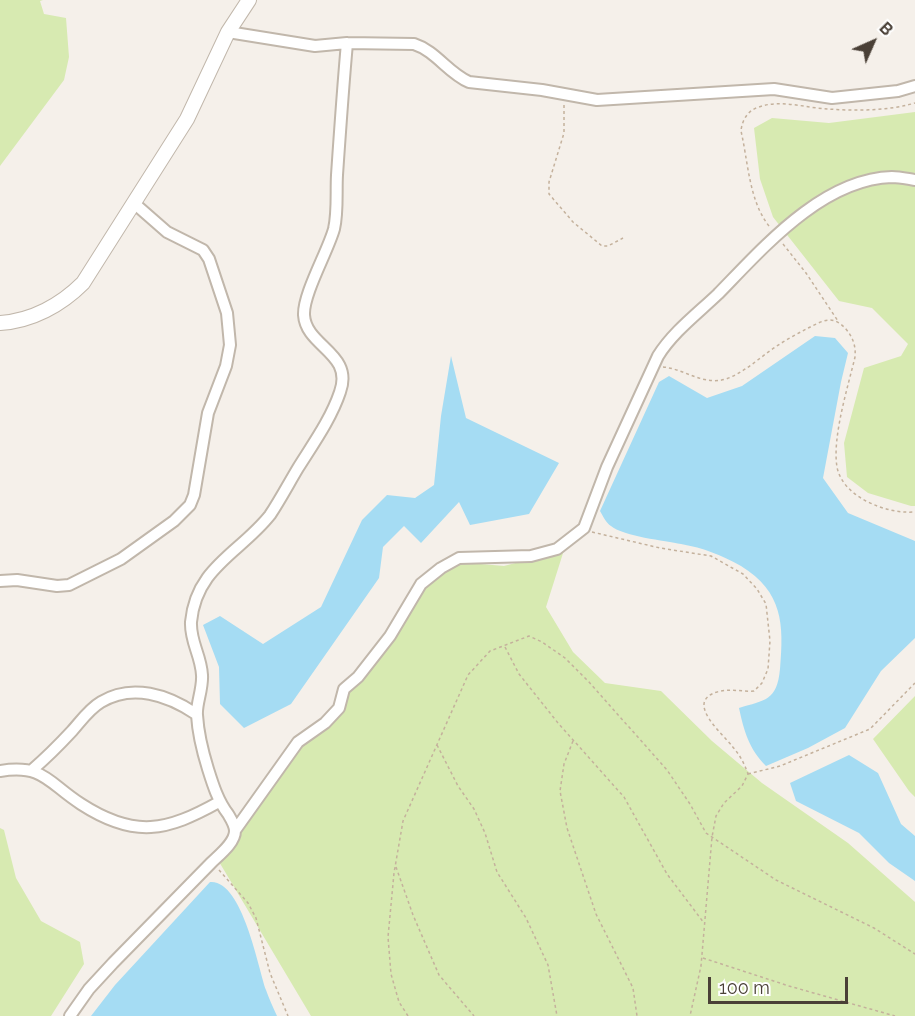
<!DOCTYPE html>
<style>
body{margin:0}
#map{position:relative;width:915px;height:1016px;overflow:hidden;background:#f5f0ea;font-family:Raleway,sans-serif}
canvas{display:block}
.north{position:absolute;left:843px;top:12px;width:60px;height:60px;-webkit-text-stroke:4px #fff;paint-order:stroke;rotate:45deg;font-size:16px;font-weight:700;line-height:24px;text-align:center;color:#4a4037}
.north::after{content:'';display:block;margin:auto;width:21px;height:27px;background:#4a4037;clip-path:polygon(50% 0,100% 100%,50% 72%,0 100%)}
.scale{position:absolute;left:708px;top:977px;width:140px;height:27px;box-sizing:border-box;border:3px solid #4a4037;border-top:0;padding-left:8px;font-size:18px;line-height:21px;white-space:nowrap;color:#4a4037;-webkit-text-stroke:4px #fff;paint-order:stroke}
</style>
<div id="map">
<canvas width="915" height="1016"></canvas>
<div class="north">B</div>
<div class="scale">100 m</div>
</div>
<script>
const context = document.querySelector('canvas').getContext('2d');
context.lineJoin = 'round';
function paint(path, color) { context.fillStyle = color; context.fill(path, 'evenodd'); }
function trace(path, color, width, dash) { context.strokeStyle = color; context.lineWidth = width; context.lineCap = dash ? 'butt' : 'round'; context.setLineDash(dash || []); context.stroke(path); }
const green = new Path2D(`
 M0,0H43L40,1L44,14L66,18L69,57L64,80L0,166Z
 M915,112V506H911L868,493L847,477L844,443L864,368L901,356L908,344L872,308L839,301L773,217L760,179L754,128L772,118L829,123Z
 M564,550L546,607L573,652L605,683L661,691L712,741L762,783L848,843L915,902V1016H311L215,855L251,802L388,647L417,597L446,561L504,566Z
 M915,696V797L909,791L873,739Z
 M0,828L4,830L16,878L41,921L80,942L84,964L51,1016H0Z`);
const water = new Path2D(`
 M815,336L835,338L848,353L841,382L823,478L848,513L915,541V638L881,671L845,728L808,748L766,766C749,749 744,731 739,708C765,700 777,701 780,669C784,624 783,592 741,566C721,555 704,548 681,544C666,541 622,536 611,526C606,523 603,516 600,511L659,382L669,376L707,398L742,386Z
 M451,356L466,418L559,463L529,514L470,525L459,502L421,543L404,526L383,547L379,578L291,704L244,728L220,704L219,667L203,625L220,616L263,644L321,607L362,520L387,495L415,498L434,485L441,416Z
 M849,755L878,773L901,824L915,836V881L889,863L859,833L796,801L790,783Z
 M210,882C242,879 258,967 266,990C269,999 273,1007 277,1016H91L115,985Z`);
const path = new Path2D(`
 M564,105V133L549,182V194L573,222L602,246H608L623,238
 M769,226C749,201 748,161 741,131C742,120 748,110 759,107C780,99 806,108 828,109C856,111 888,111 915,103
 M783,244L806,273L838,321
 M663,367C685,369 703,386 726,379C746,372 762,355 780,344C789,338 799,333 808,328C815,325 822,320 830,320C836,320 841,324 845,328C853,337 856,346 855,357C848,387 832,437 837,467C840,483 853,494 866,501C882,509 897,513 915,512
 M592,532L660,548L711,556L743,574L757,589L766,604L770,641L768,669L762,683L754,691C742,692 729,688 717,692C684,702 723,734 732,746C740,755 744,763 748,774L742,786L724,803L716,816L712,837L701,966L690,1016
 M505,647L519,674L558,723L624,797L667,874L704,923
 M573,741L564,764L560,791L567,828L596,914L633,988L637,1016
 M437,745L458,786L474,809L485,833L497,872L526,918L548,965L557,1016
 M748,774L780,766L870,729L915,683
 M396,867L413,915L439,975L474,1016
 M219,870L248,903L256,918L270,973L288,1016
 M703,958L789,986L895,1016
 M408,1016L399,1002L391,974L388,937L394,873L403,821L468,675L490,651L529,636L542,642L565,658L589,682L667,770L690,804L706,833L776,880L874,928L915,954`);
const minor = new Path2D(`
 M228,32L315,46L347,43L414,44C436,51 448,73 469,82L542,90L597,100L774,89L832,98L898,91L915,86
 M0,581L17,580L57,586L69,585L121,559L174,521L190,505L194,495L208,413L226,366L230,345L227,313L209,259L203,250L167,232L135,204
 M32,770C46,758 59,745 72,731C81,721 89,709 101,702C132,683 168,695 196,714
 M0,771C44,764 48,783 81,804C135,839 167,831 219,802
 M236,829L298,742L325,723L339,708L344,689L358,677L390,636L421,584L441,568L459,558L531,556L557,549L584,528L607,467L658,356C673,332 697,314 718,294C763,248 822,179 892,177C900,177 908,179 915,180
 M70,1016L89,989L113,963L211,863C219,855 235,843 235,831C235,825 231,819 228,814C218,801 213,785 208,769C203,753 198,732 197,715C196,704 203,689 202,675C201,655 190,642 191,622C196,567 240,553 270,515C280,500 289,483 298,468C313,444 331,419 340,392C354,353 306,347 304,315C303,294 328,251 334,229C338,212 336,192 337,175C340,131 343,87 347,43`);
const tertiary = new Path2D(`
 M0,323C32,321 61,305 83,283L187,119L228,32L249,0`);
paint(green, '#d7eab1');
paint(water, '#a5dcf3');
trace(minor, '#c1b7ab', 14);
trace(tertiary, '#c1b7ab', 16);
trace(path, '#c4b19c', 1.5, [3, 3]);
trace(minor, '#fff', 10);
trace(tertiary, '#fff', 14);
</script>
